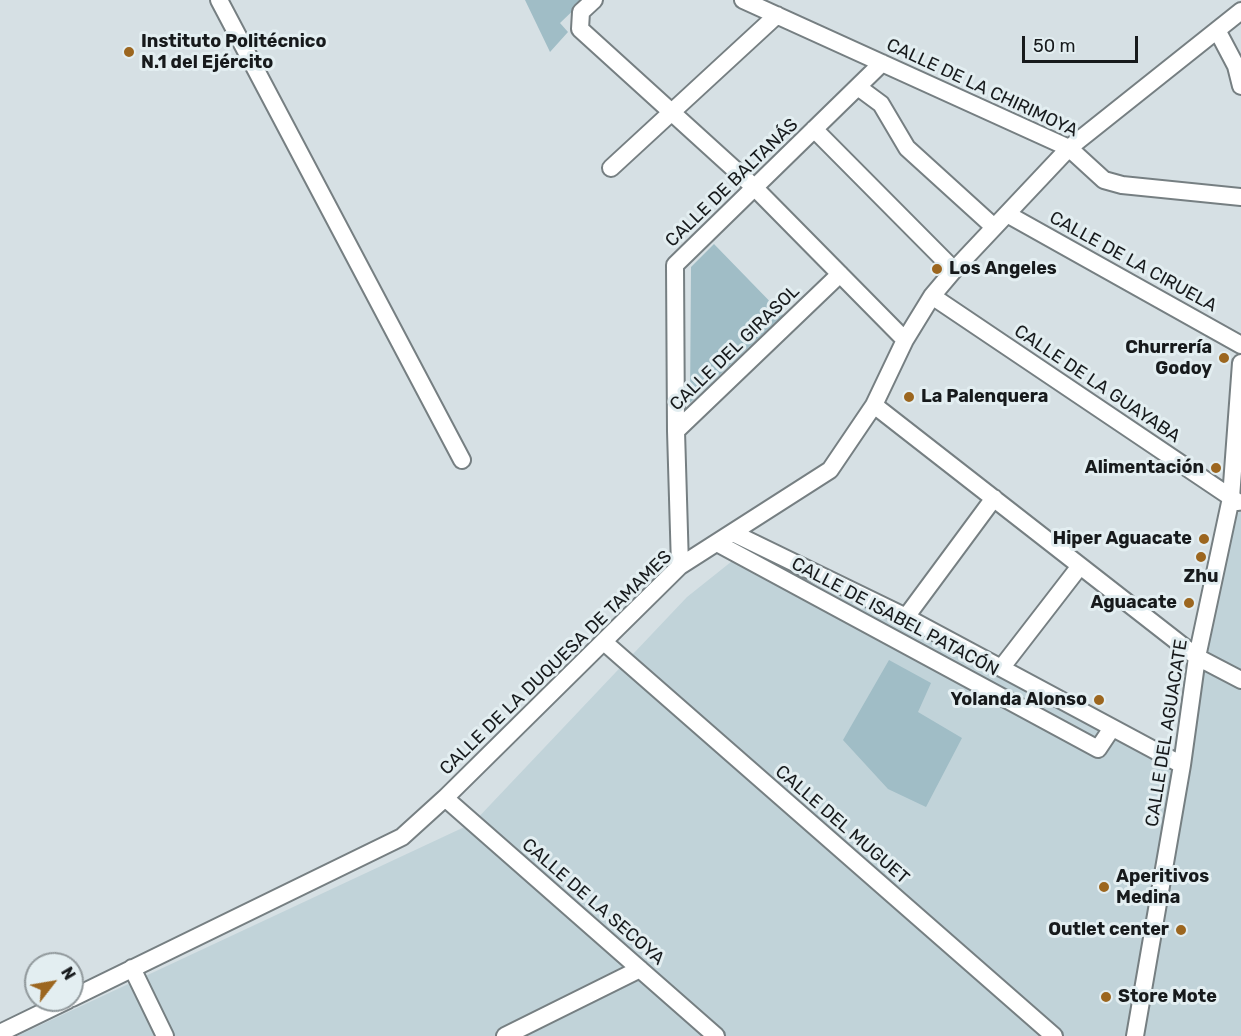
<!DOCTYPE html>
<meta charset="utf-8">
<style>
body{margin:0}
#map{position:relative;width:1241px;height:1036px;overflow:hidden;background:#d6e0e4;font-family:Rubik,sans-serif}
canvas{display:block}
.north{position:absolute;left:24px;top:952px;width:60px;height:60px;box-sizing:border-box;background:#e3eef1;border:2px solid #91999c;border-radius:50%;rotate:59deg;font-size:16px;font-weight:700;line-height:24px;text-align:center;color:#171a1c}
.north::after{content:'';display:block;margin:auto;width:21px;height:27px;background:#9c661f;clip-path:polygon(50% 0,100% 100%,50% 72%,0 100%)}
.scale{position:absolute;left:1022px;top:36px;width:116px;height:27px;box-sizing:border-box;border:3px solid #171a1c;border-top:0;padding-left:8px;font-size:18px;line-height:21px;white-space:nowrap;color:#171a1c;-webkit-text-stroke:4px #e3eef1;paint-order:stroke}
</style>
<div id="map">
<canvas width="1241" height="1036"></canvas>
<div class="north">N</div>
<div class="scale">50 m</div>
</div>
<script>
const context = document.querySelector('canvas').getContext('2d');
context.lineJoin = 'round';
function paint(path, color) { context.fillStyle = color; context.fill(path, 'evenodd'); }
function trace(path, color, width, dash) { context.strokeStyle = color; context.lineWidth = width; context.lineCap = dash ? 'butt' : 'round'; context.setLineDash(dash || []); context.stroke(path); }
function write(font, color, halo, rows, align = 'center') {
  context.font = font + ' Rubik,sans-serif'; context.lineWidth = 6; context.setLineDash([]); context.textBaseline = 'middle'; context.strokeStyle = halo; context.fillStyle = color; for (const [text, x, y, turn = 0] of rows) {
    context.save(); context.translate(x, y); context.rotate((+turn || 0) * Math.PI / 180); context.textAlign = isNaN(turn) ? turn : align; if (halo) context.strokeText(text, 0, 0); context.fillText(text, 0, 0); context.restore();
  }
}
const built = new Path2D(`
 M1241,511V1036H17L473,823L687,597L751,546L1179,761L1231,518Z`);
const green = new Path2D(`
 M525,0H584L560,23L568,32L550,52Z
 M714,244L783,315L690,403L691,267Z
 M889,660L931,683L918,712L962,738L926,807L888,789L843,740Z`);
const street = new Path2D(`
 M219,0L462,460
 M594,0L581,12L580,29L754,187L905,340
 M743,0L1069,148L1104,180L1122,185L1241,197
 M1217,30L1236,66L1241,86
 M858,87L881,104L907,148L994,227
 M814,129L954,270
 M611,168L777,15
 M1007,214L1241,345
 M932,296L1238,502
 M874,405L1197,657L1241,680
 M676,431L675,265L882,63
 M733,533L906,617L1182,765
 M717,543L1098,749L1112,728
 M680,566L676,431L840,274
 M906,617L994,498
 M604,642L1054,1036
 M1002,667L1080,566
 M445,798L716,1036
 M132,968L165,1036
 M72,998L402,837L445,798L680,566L830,470L874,405L905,340L932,296L954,270L1069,148L1241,11
 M0,1033L68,1000
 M505,1036L640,969
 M1135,1036L1182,765L1197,657L1231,498L1241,363`);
const markers = [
 [129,52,6,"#9c661f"],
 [937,269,6,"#9c661f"],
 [1224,358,6,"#9c661f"],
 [909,397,6,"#9c661f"],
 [1216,468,6,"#9c661f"],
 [1204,539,6,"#9c661f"],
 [1201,557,6,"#9c661f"],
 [1189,603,6,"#9c661f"],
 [1099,700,6,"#9c661f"],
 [1104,887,6,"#9c661f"],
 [1181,930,6,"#9c661f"],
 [1106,997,6,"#9c661f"]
];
const poiNames = [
 ["Instituto Politécnico",141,42,"left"],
 ["N.1 del Ejército",141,63,"left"],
 ["Los Angeles",949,269,"left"],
 ["Churrería",1212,348],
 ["Godoy",1212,369],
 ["La Palenquera",921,397,"left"],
 ["Alimentación",1204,468],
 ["Hiper Aguacate",1192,539],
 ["Zhu",1201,577,"center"],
 ["Aguacate",1177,603],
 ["Yolanda Alonso",1087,700],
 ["Aperitivos",1116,877,"left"],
 ["Medina",1116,898,"left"],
 ["Outlet center",1169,930],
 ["Store Mote",1118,997,"left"]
];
const streetNames = [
 ["CALLE DE LA CHIRIMOYA",982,88,25],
 ["CALLE DE BALTANÁS",732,183,-44],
 ["CALLE DE LA CIRUELA",1133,262,29],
 ["CALLE DEL GIRASOL",735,348,-44],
 ["CALLE DE LA GUAYABA",1097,384,34],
 ["CALLE DE ISABEL PATACÓN",895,617,28],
 ["CALLE DE LA DUQUESA DE TAMAMES",556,663,-44],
 ["CALLE DEL AGUACATE",1167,733,-81],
 ["CALLE DEL MUGUET",842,825,41],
 ["CALLE DE LA SECOYA",593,902,41]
];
paint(built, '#c1d3d9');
paint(green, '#a0bdc6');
trace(street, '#767f82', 20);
trace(street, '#fff', 16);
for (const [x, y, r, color] of markers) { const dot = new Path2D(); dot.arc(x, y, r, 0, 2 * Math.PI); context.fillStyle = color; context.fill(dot); trace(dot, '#e3eef1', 2); }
write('bold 18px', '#171a1c', '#e3eef1', poiNames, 'right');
write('18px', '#171a1c', '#e3eef1', streetNames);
</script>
